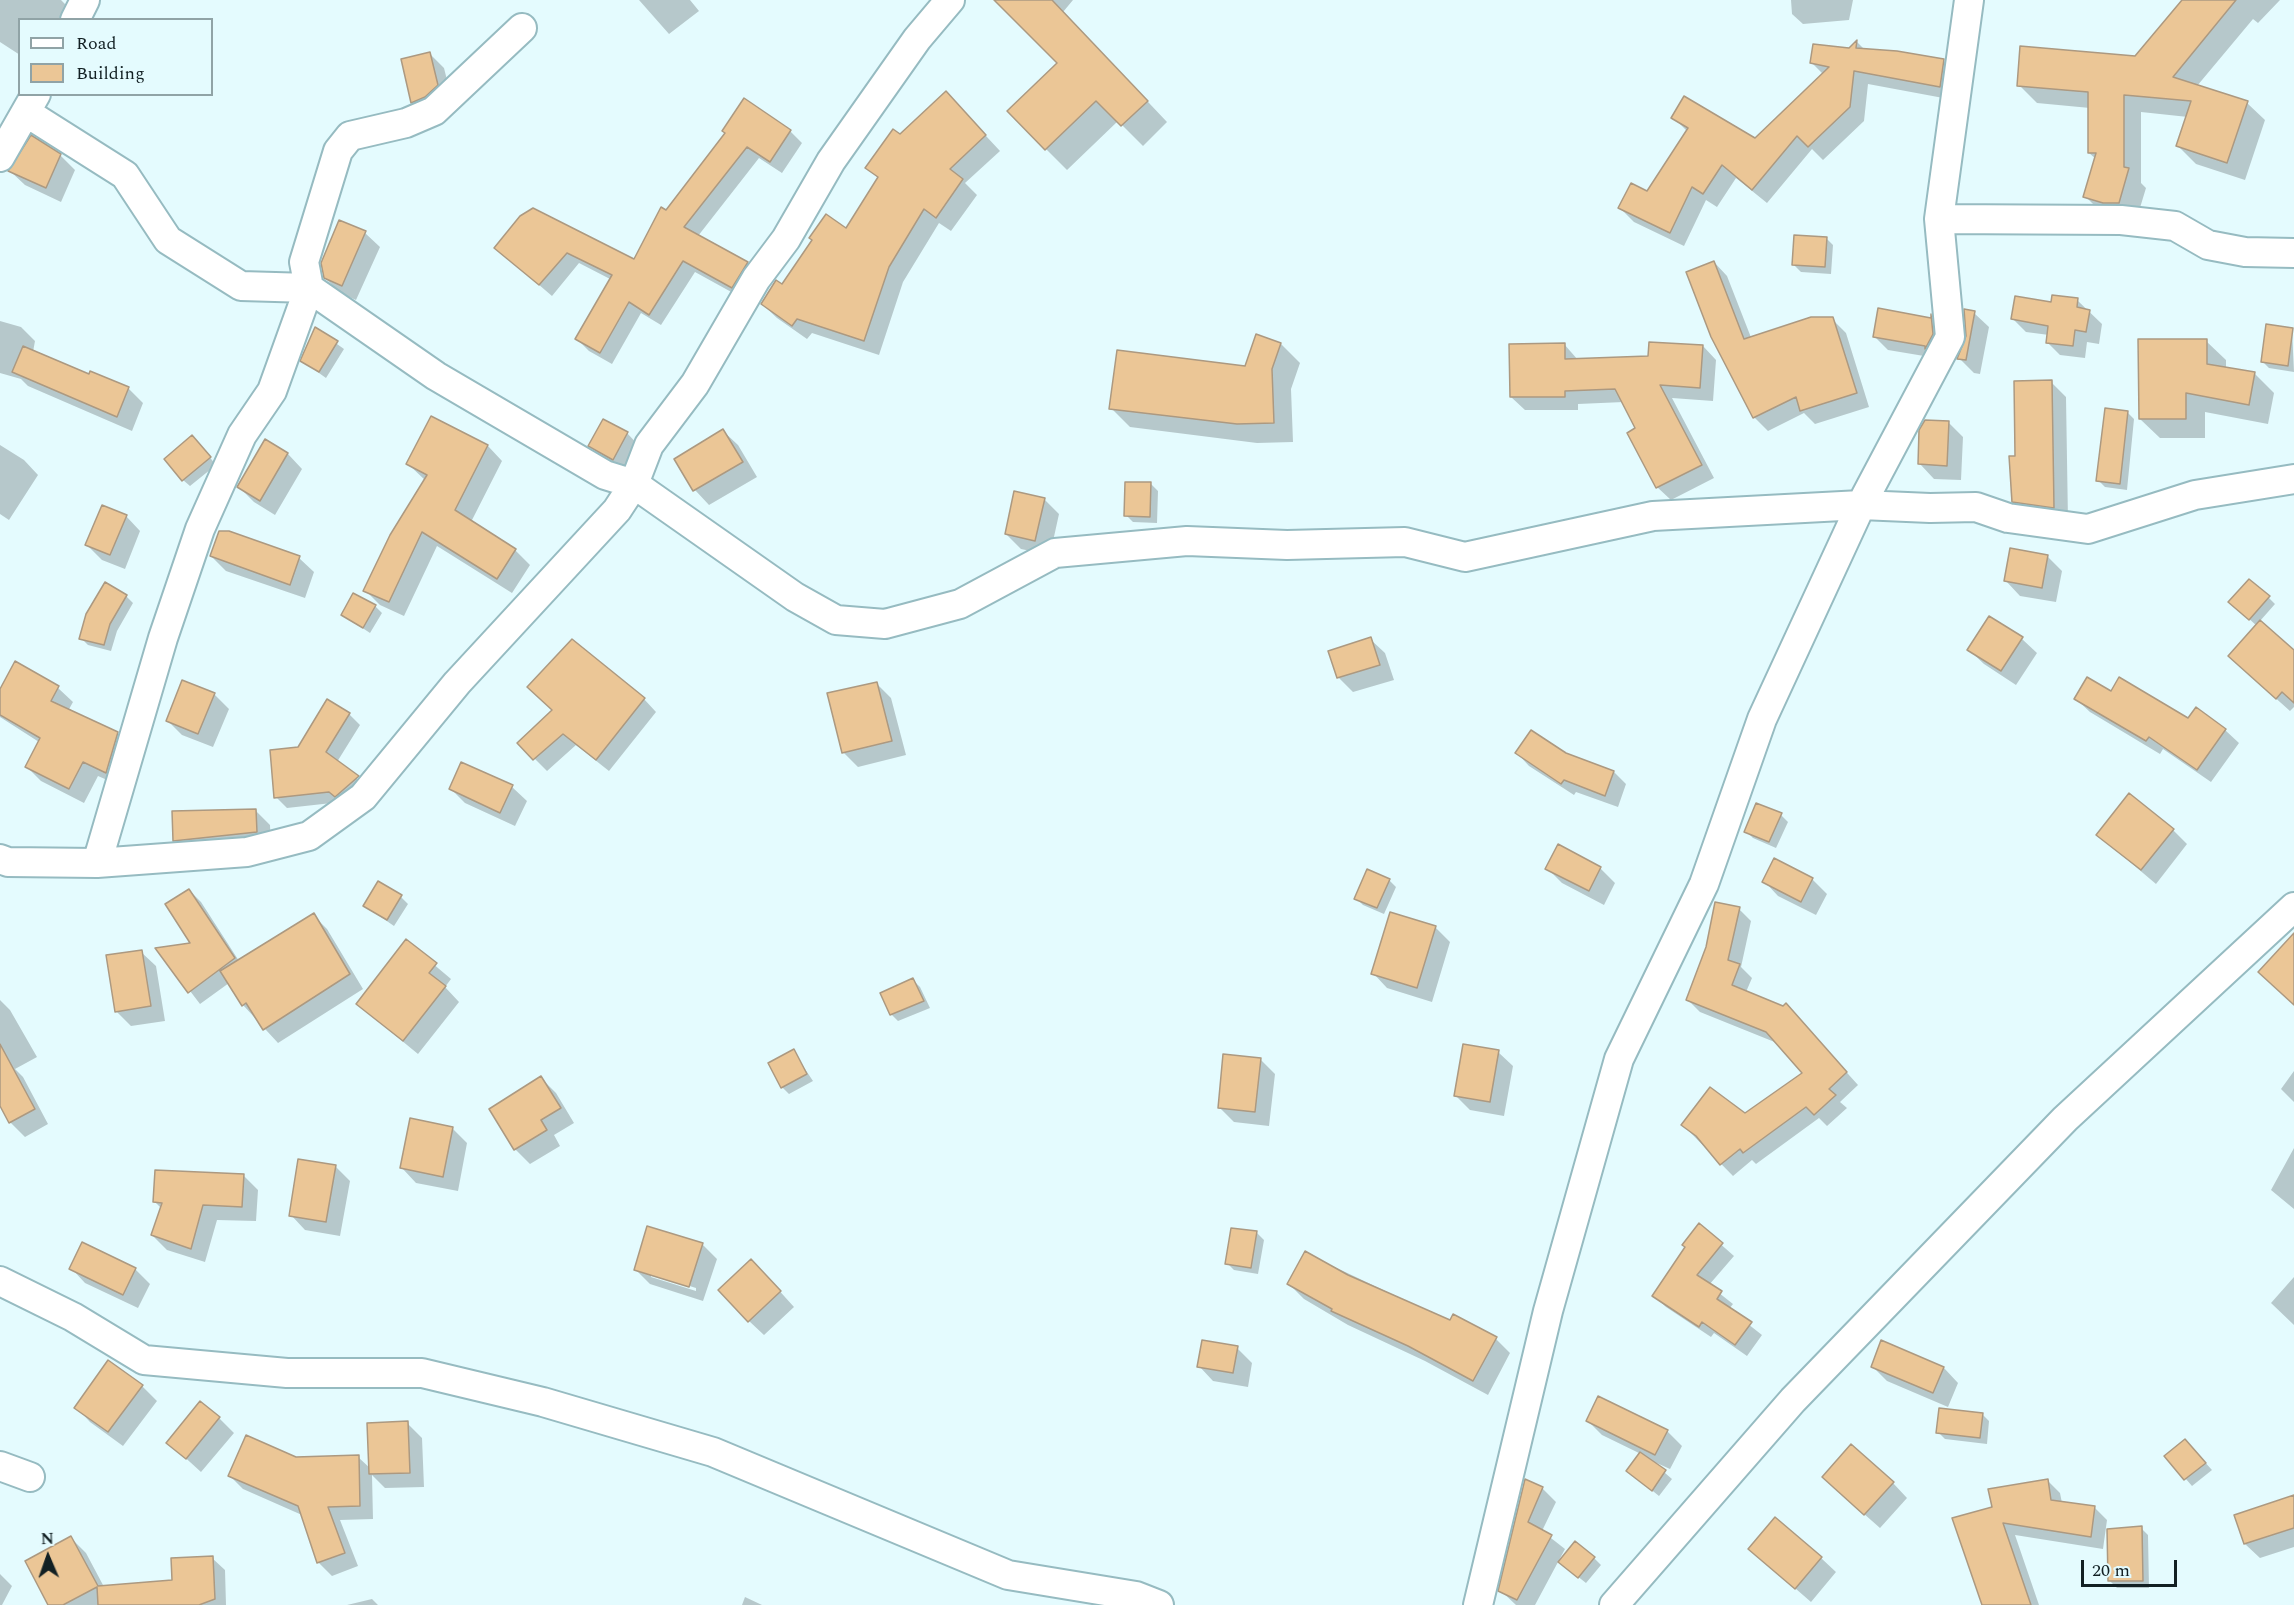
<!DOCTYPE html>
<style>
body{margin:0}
#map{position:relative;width:2294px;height:1605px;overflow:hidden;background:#e4fbfe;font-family:Spectral,serif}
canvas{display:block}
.legend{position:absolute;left:18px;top:18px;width:195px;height:78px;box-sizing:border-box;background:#e4fbfe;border:2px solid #90a3a6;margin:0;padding:8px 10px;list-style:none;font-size:18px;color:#122023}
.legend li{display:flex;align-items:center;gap:12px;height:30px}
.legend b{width:30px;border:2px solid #90a3a6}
.north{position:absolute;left:18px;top:1527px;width:60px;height:60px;-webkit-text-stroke:4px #e4fbfe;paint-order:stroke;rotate:358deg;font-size:16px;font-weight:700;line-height:24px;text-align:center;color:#122023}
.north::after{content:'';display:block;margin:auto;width:21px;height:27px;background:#122023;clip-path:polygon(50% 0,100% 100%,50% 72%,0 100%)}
.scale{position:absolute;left:2081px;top:1560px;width:96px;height:27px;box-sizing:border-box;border:3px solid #122023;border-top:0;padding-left:8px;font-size:18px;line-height:21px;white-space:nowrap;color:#122023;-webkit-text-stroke:4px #e4fbfe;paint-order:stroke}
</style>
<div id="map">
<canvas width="2294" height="1605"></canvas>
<ul class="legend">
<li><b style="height:8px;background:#fff"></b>Road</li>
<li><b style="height:16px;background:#ebc696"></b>Building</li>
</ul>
<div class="north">N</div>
<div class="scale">20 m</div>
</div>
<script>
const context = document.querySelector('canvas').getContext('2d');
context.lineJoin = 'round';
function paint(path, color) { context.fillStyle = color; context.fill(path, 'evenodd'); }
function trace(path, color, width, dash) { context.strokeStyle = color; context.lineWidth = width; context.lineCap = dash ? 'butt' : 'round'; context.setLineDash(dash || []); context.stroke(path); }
const shadow = new Path2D(`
 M0,0H61L71,10L68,20H20V55L0,42Z
 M639,0H690L699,11L669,34Z
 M996,0H1073L1063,12L1167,122L1143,146L1118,121L1067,170L1046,149L1059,63Z
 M1791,0H1853L1849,20L1803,24L1792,14Z
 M2184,0H2280L2258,23L2253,19L2197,86L2247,103L2265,120L2245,180L2196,164L2178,146L2188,117L2141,112V183L2146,188L2136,221L2103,214L2085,196L2096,159L2089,153L2090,108L2037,103L2019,85L2136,57Z
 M1857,42L1865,50L1944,61L1958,75L1954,100L1868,84L1864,121L1823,160L1812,149L1767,203L1736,178L1717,207L1706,200L1684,246L1634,222L1620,208L1647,193L1687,131L1673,117L1756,140L1823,74L1811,62L1850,49Z
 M429,53L444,68L452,100L427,117L413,102Z
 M960,108L1000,151L965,183L977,195L951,231L939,223L903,282L879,355L812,333L807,339L777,318L762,304L847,230L879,179L867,167L900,136Z
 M790,131L802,143L782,173L759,158L698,236L747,263L759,275L744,299L695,272L661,325L641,313L612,364L589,351L577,339L612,280L579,263L552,296L496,248L521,217L634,261L666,212L727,133Z
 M32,138L60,155L75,170L61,202L25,185L10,171Z
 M365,233L380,247L356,300L340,293L325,278Z
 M1826,238L1833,245L1831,274L1801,272L1794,265Z
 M1714,262L1727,276L1752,340L1832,319L1846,333L1869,407L1815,424L1804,413L1768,431L1754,417L1712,336Z
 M2077,300L2102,324L2099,344L2087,342L2085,358L2060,355L2048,343L2049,335L2026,332L2013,319Z
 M1879,309L1932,320V317L1944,329L1936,358L1888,350L1874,336Z
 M1974,313L1989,327L1980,374L1974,373L1959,358Z
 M0,321L21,327L35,341L33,352L90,376L91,373L129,389L143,403L132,431L28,386L21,379L0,373Z
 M316,329L344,349L326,378L302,361Z
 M2292,329L2294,372L2269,368L2262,361Z
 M2206,341L2226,360V368L2254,373L2274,393L2268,424L2205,412V438H2160L2140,419Z
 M1281,344L1300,363L1291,389L1293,442L1257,443L1130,427L1111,408L1246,368Z
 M1564,344L1578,360L1649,358L1703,346L1716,360L1713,401L1672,398L1714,478L1671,500L1657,487L1637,429L1624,402L1578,404V410H1525L1511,397Z
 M2051,382L2066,397L2068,521L2026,515L2011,501L2010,458H2016Z
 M2127,412L2134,419L2127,490L2105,487L2098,480Z
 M431,418L488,446L502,461L471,522L515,550L530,565L512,593L437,546L404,616L380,605L365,590L426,481L408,464Z
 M1948,422L1963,437L1961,480L1934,479L1920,464Z
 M723,431L738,445L757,477L709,505L695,490L676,459Z
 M627,433L641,448L628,474L605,461L590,446Z
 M266,441L288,454L302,469L275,515L254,502L239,487Z
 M199,444L216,465L190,486L183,480Z
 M0,445L24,460L38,475L9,520L0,514Z
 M1151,484L1158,491L1157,523L1133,522L1126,515Z
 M1044,499L1059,514L1050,555L1021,549L1006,534Z
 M126,516L140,531L125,569L102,560L87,545Z
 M211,556L299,558L314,572L305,598L226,571Z
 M2047,556L2062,571L2056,602L2020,596L2006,581Z
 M126,596L133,603L117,631L111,651L88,645L81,638Z
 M2269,598L2275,604L2260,621L2294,652V707L2290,711L2243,669L2257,626L2237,608Z
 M375,606L382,613L370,633L343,615Z
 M1990,618L2022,639L2037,653L2016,685L1984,664L1969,650Z
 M1370,639L1385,653L1394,680L1353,692L1338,677Z
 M16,663L58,688L73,702L68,711L117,733L132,748L121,786L98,776L84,803L41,781L27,767L39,742L0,717V692Z
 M876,683L891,698L906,755L858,767L843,752Z
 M2111,693L2225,730L2239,743L2211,782L2163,749L2160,754L2090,712L2076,699Z
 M214,694L229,709L213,747L182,735L167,720Z
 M644,699L656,712L609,771L576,745L547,771L519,743Z
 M349,714L360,725L337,762L368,788L341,802L287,808L276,797L299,748Z
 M1517,753L1566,755L1614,772L1626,784L1618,807L1576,792L1574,795L1529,766Z
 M512,787L527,801L515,826L465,803L451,789Z
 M255,810L270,825L271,847L190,855L175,840Z
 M1781,815L1788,822L1776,848L1753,838L1746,831Z
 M2173,830L2187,844L2156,884L2098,835Z
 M1547,868H1600L1615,883L1604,905L1562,883Z
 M1812,879L1827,894L1816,915L1778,896L1764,881Z
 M1389,880L1396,887L1384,914L1363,905L1356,898Z
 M189,890L201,902L239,961L313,915L327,929L363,989L278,1043L243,1005L229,983L200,1004L158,949L193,944Z
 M401,897L408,904L394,926L365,906Z
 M1739,909L1751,921L1741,967L1752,978L1746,992L1783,1007L1786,1005L1858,1085L1840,1102L1847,1108L1827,1126L1819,1118L1756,1164L1752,1160L1733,1176L1683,1125L1745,1115L1805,1073L1777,1043L1700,1012L1688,1000Z
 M1435,927L1450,942L1432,1002L1387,988L1373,973Z
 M406,941L451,979L445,987L459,1002L418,1054L357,1004Z
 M141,952L156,966L165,1021L131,1026L117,1012Z
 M913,980L920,987L930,1008L898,1021L891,1014L882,994Z
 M0,1000L10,1010L37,1057L15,1069L23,1077L48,1124L25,1137L10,1122L0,1103Z
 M793,1051L813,1081L789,1094L782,1087Z
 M1498,1052L1513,1066L1504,1116L1470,1110L1455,1095Z
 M1260,1059L1275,1074L1269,1126L1234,1122L1219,1107Z
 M2294,1071V1102L2281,1089Z
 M541,1078L556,1093L574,1123L554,1135L560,1146L530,1164L515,1149Z
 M452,1128L467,1143L458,1191L416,1183L402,1168Z
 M2294,1148V1209L2271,1190Z
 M335,1166L350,1181L340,1236L305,1230L291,1215Z
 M243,1175L258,1190L256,1221L217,1220L205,1262L167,1250L152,1235L162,1209L154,1201Z
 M1700,1226L1734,1256L1709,1285L1733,1304L1729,1309L1762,1335L1747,1356L1714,1333L1711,1337L1666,1307L1654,1296Z
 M1257,1233L1264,1240L1258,1274L1234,1270L1227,1263Z
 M82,1244L135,1269L150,1284L138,1308L85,1283L71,1268Z
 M702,1244L717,1259L703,1301L650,1284L636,1270ZM651,1274L696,1288V1291L651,1277Z
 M1305,1253L1451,1322L1496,1339L1510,1353L1488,1395L1425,1361L1348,1325L1304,1299L1289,1284Z
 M766,1276L794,1307L764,1335L749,1321Z
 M2294,1277V1325L2271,1303Z
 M1237,1348L1252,1363L1248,1387L1213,1381L1199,1366Z
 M109,1362L142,1386L157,1401L123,1446L90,1422L76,1407Z
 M1872,1366L1944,1368L1958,1383L1948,1407L1887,1381Z
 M1982,1414L1989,1421L1987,1444L1945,1439L1938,1432Z
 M219,1418L234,1433L201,1472L168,1442Z
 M1588,1421L1667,1431L1682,1446L1670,1469L1650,1460L1672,1479L1659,1496L1628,1471L1641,1454L1602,1435Z
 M407,1423L422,1438L424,1487L385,1488L372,1475L373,1519L340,1520L358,1566L332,1576L318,1562L302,1515L243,1489L229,1475L296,1458L358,1457L371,1469Z
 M2192,1448L2212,1470L2192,1486L2166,1456Z
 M2047,1480L2060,1493L2062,1503L2094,1507L2107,1520L2103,1549L2015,1535L2039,1605H1983L1994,1508Z
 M1526,1481L1542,1488L1556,1502L1542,1531L1565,1549L1535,1605H1516L1500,1590Z
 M1893,1483L1907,1498L1880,1528L1838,1491Z
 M2294,1496V1547L2260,1558L2245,1544Z
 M2141,1528L2148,1535L2149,1588H2117L2110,1581Z
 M71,1538L86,1553L112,1602L105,1605H50Z
 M1750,1549L1821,1558L1836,1572L1811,1602Z
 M212,1558L225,1570L226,1605H142Z
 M1594,1558L1601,1565L1586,1583L1567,1568Z
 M0,1574L12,1586L2,1605H0Z
 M745,1597L762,1605H742Z
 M372,1599L378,1605H347Z`);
const building = new Path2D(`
 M994,0H1052L1148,101L1121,126L1096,101L1045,150L1007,111L1057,63Z
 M2182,0H2236L2173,77L2248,101L2227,163L2176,146L2191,101L2124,95V167L2129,168L2119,203H2103L2083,197L2096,153H2088V92L2017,86L2020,46L2135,56Z
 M1857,40L1856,48L1897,51L1944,59L1940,87L1854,71L1850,107L1808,147L1797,136L1752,190L1722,165L1703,194L1692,187L1670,233L1618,208L1631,183L1647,191L1688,128L1671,118L1684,96L1755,138L1829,67L1810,63L1813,44L1849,48Z
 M430,52L438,85L425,97L411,103L401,59Z
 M946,91L986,135L950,169L963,179L936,218L924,209L889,267L864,341L797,319L792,326L761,304L776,280L782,284L812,240L809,238L826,214L846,228L878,177L865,168L893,129L900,134Z
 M744,98L791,130L770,162L747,147L684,227L748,262L732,288L683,261L649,315L629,302L600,353L575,339L612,275L567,253L539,285L494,248L520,216L533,208L634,259L661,207L666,210L725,133L722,131Z
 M31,135L61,154L46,188L8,171Z
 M339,220L366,231L342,286L324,278L321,263Z
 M1794,235L1827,237L1825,267L1792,265Z
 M1714,261L1744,339L1811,317H1833L1857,393L1800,411L1796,397L1753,418L1711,337L1686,272Z
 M2052,295L2078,298L2077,307L2090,310L2086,332L2075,330L2073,346L2046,343L2048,326L2011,319L2015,296L2051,302Z
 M1878,308L1931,318V314L1933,334L1925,349V346L1873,337Z
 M1964,309L1975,311L1966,360L1957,359L1966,336Z
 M2266,324L2293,328L2288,366L2261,362Z
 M315,327L338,341L319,372L300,361Z
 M1256,334L1281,343L1272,369L1274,423L1237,424L1109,409L1117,350L1245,366Z
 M2138,339H2207V364L2255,372L2249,405L2186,393V419H2139Z
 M1649,342L1703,345L1700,388L1660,385L1702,465L1656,488L1627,433L1635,428L1615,389L1565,391V397H1510L1509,344L1565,343V359L1648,356Z
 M23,346L89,374L90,371L129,387L117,417L12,372Z
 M2052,380L2054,508L2012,502L2009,456H2015L2014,381Z
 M2105,408L2128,411L2120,484L2096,481Z
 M431,416L488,445L455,510L516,549L497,579L422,532L389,602L363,591L390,535L427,475L406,464Z
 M603,419L628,432L613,460L588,446Z
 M1925,420L1949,421L1947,466L1918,464L1919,430Z
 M723,429L743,462L693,491L674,459Z
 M192,435L211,457L182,481L164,459Z
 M265,439L288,453L260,501L237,487Z
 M1125,482H1151L1150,517L1124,516Z
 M1014,491L1045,498L1035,541L1005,534Z
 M102,505L127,515L110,555L85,545Z
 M219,531H229L300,556L290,585L210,556Z
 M2010,548L2048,555L2042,588L2004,581Z
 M2249,579L2270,596L2249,620L2228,602Z
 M105,582L127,595L110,624L104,645L79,639L86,614Z
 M353,593L376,605L363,628L341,615Z
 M1989,616L2023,637L2001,671L1967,650Z
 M2260,620L2294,650V703L2282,692L2276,699L2228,656Z
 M1371,637L1380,665L1337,678L1328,651Z
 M572,639L645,698L596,760L563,734L533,760L517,743L552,710L527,687Z
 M15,661L59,686L51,701L118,732L106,773L83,762L69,789L25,767L40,738L0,715V689Z
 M2087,677L2111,691L2119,677L2188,718L2196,707L2226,729L2197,770L2149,737L2146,741L2074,699Z
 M182,680L215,693L198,734L166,721Z
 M877,682L892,741L842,753L827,693Z
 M327,699L350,713L326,752L359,776L335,797L329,792L274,798L270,750L298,747Z
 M1531,730L1566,753L1614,771L1605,796L1564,780L1561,784L1515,753Z
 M461,762L513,785L500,813L449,789Z
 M2129,793L2174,829L2141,870L2096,835Z
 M1756,803L1782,813L1769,842L1744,832Z
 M256,809L257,832L173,841L172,811Z
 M1558,844L1601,867L1589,891L1545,869Z
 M1774,858L1813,878L1801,902L1762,882Z
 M1367,869L1390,879L1377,908L1354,899Z
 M378,881L402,895L387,920L363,906Z
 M189,889L235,958L188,993L155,948L190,943L165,904Z
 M1715,902L1740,907L1728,960L1740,964L1732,985L1783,1006L1786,1003L1847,1072L1829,1089L1836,1095L1814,1115L1806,1107L1743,1153L1740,1149L1720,1165L1696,1136L1681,1125L1710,1087L1745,1113L1802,1073L1766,1032L1686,1000L1706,947Z
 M1390,912L1436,926L1417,988L1371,974Z
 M314,913L350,974L263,1030L246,1003L242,1006L220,971Z
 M2294,933V1005L2258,972Z
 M406,939L437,963L429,973L446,986L403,1041L356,1004Z
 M142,950L151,1006L115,1012L106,955Z
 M913,978L924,1001L890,1015L880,993Z
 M0,1044L35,1109L9,1123L0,1106Z
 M1463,1044L1499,1050L1490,1102L1454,1096Z
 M794,1049L807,1074L781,1088L768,1063Z
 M1223,1054L1261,1058L1255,1112L1218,1108Z
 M541,1076L561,1108L541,1120L547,1130L514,1150L489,1109Z
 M410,1118L453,1127L443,1177L400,1168Z
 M298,1159L336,1165L326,1222L289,1216Z
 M155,1170L244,1174L242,1207L203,1205L191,1249L151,1235L162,1203L153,1202Z
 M1699,1223L1723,1243L1697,1275L1722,1291L1717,1299L1752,1322L1735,1345L1702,1322L1699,1327L1652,1296L1685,1247L1682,1245Z
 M647,1226L703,1243L689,1287L634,1270Z
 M1231,1228L1257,1231L1251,1268L1225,1264Z
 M82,1242L136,1268L123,1295L69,1269Z
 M1305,1251L1348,1275L1450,1320L1453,1314L1497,1337L1473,1381L1408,1346L1331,1311L1332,1309L1287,1284Z
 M751,1259L781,1291L748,1322L718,1290Z
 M1202,1340L1238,1346L1233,1373L1197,1367Z
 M1881,1340L1944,1367L1933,1393L1871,1367Z
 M108,1360L143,1385L108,1432L74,1408Z
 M1598,1396L1668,1430L1655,1455L1586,1421Z
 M200,1401L220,1417L186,1459L166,1443Z
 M1939,1408L1983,1413L1980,1438L1936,1433Z
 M408,1421L410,1473L369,1474L367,1423Z
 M246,1435L296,1457L359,1455L360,1506L328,1507L345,1553L317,1563L298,1506L228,1476Z
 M2185,1439L2206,1463L2184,1480L2164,1456Z
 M1851,1444L1894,1482L1864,1515L1822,1477Z
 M1640,1452L1666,1470L1652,1491L1626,1471Z
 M1525,1479L1543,1487L1528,1522L1552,1535L1517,1600L1498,1591Z
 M2048,1479L2051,1500L2095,1506L2091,1537L2003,1523L2031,1605H1982L1952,1518L1992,1507L1988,1489Z
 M2294,1495V1528L2244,1544L2234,1515Z
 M1775,1517L1822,1557L1795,1589L1748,1549Z
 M2142,1526L2143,1581H2108L2107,1529Z
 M71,1536L98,1586L172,1580L171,1558L213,1556L215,1599L199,1605H98L97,1587L63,1605H48L25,1561Z
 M1575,1541L1595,1557L1578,1578L1558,1562Z`);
const minor = new Path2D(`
 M75,20L85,0
 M27,113L125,175L168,240L241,286L309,288L436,376L605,475L634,484L649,445L695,384L756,279L786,239L831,161L917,39L950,0
 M0,157L36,94
 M1939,219L2121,220L2175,226L2208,245L2245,252L2294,253
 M0,859L8,862L97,863L247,852L309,836L363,797L457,683L617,510L634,484L795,597L836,620L885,624L960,604L1055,553L1187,541L1287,545L1405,542L1465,557L1653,516L1861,505L1930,508L1976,507L2008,518L2088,529L2195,495L2294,479
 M97,863L163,638L200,529L242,435L272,391L309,288L304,262L338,151L350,136L406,123L434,111L522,28
 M0,1281L73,1317L144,1360L287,1373H422L543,1402L713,1452L1008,1575L1136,1596L1159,1605
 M0,1466L30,1477
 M1478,1605L1548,1311L1619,1059L1704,884L1762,719L1861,505L1950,337L1939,219L1969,0
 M1614,1605L1793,1400L2065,1119L2294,907`);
paint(shadow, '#0003');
paint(building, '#ebc696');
trace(building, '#ac9981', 1.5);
trace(minor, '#96bbc1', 32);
trace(minor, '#fff', 28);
</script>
